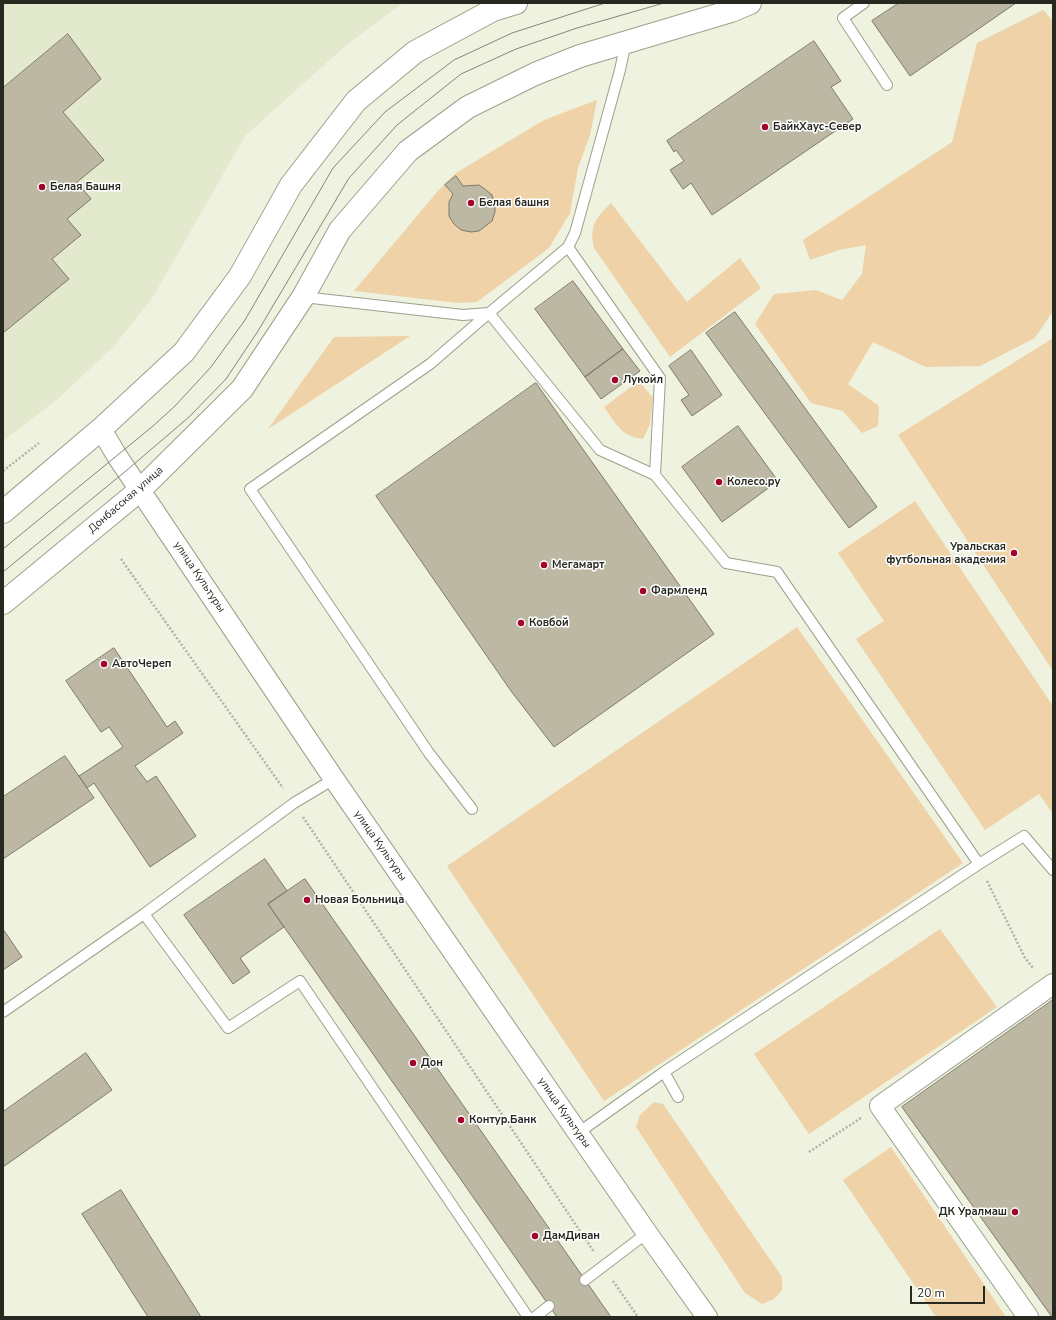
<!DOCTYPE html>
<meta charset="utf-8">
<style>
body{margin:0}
#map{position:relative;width:1056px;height:1320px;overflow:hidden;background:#eef2de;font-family:"Nunito Sans",sans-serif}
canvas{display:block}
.frame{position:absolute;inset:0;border:4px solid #272921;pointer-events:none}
.scale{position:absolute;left:910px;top:1286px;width:75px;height:18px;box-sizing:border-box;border:2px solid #272921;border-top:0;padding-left:5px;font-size:12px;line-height:14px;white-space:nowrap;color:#272921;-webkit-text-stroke:3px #fff;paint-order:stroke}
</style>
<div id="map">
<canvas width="1056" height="1320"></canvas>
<div class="frame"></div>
<div class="scale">20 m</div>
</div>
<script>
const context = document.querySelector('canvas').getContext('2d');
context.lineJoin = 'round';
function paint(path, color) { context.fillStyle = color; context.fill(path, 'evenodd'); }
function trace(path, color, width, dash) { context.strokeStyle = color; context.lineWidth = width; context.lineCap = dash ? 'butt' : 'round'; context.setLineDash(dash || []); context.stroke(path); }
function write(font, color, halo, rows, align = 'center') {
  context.font = font + ' "Nunito Sans",sans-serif'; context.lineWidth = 3; context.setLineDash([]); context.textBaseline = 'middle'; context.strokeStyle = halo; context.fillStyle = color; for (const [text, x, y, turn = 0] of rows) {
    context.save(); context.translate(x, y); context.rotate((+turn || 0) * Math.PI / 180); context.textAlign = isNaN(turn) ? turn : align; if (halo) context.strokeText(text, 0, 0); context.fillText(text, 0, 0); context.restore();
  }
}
const built = new Path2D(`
 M3,3H403L344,47L245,136L153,297L114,346L60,397L3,441Z`);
const green = new Path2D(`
 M1043,10L1053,21V311L1035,338L980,366L926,367L873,342L848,384L879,406L878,426L862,433L843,411L811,403L755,324L774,294L816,290L842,300L862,274L866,245L839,250L810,260L803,240L952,142L977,43Z
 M597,100L590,135L578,168L570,213L549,248L477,302L458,303L354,291L437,192L456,173L544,120Z
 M611,203L687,302L740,258L761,288L670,357L594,248C589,225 596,218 611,203Z
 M410,336L268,429L334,337Z
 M1053,338V671L898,435Z
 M639,381L653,398L650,424L643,439C621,436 616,424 604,407Z
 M915,501L1053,706V814L1039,794L985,830L856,639L884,621L838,553Z
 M797,627L963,863L604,1101L447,866Z
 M940,929L997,1007L809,1134L754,1054Z
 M654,1102L663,1104L782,1277V1290L774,1299L762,1304L745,1293L636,1127L640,1115Z
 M891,1147L1006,1317H936L843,1180Z`);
const building = new Path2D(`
 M899,3H1016L910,76L872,21Z
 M68,34L101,79L63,112L104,160L77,182L91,199L67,219L81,235L52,259L69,279L3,333V88Z
 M814,41L841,81L831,87L853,119L712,215L691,183L683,189L670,170L684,161L676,150L674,152L667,141Z
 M456,176L463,186L479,185L486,190L492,195L495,205V212L492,221L479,231L471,232L461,230L454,224L449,216V202L453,194L445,185Z
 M573,281L623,349L585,377L535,309Z
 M735,312L877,507L849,528L706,333Z
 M623,349L640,371L601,399L585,377Z
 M691,350L722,395L692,416L681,400L689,395L669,366Z
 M536,383L714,634L554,747L511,691L376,496Z
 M738,426L778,481L722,522L682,467Z
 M114,648L167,727L175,721L183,733L135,766L147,782L156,776L196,836L150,867L94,783L87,788L79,776L123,747L109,727L101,732L66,681Z
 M65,756L94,798L3,859V797Z
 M265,859L287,891L268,904L284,927L240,958L250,972L233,984L184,915Z
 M305,879L611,1317H557L268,904Z
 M3,929L22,957L3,970Z
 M1053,1000V1317H1052L902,1107Z
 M86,1053L112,1090L3,1167V1112Z
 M121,1190L201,1317H148L82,1214Z`);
const path = new Path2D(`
 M3,471L39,443
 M121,559L283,788
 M303,817L594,1252
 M987,881L1025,958L1034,969
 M809,1152L861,1118
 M613,1281L638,1317`);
const lane = new Path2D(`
 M864,3L843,18L887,85
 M568,247L660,378L655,475
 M303,297L463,315L489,313L568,247L575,233L620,70L626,42
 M472,809L429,753L250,489L430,364L489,313L600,450L655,475L726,563L777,572L979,864L664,1072L578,1133
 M979,864L1024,836L1053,870
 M144,914L228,1028L300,981L528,1317
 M3,1012L144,914L294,803L334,779
 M664,1072L678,1097
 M585,1280L647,1233
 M535,1317L549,1306`);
const street = new Path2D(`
 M101,429L117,456L334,779L647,1233L707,1317
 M1028,1317L880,1106L1053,984`);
const primary = new Path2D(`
 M3,512L101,429L184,352L240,276L291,185L356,101L415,52L493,10L516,3
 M3,603L140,490L242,389L303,297L340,230L408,151L468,107L535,74L580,56L731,11L750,3`);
const tram = new Path2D(`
 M3,549L153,426L175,406L211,367L245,320L333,168L385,112L454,60L512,33L605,3
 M3,572L127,470L189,417L226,379L258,331L349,178L397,125L461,74L516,49L577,28L664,3`);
const markers = [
 [765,127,4,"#a2032c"],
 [42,187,4,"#a2032c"],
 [471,203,4,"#a2032c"],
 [615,380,4,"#a2032c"],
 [719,482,4,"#a2032c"],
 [1014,553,4,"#a2032c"],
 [544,565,4,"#a2032c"],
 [643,591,4,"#a2032c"],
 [521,623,4,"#a2032c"],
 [104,664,4,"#a2032c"],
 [307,900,4,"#a2032c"],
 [413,1063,4,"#a2032c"],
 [461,1120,4,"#a2032c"],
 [1015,1212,4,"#a2032c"],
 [535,1236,4,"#a2032c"]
];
const poiNames = [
 ["БайкХаус-Север",773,127],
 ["Белая Башня",50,187],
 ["Белая башня",479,203],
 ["Лукойл",623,380],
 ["Колесо.ру",727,482],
 ["Уральская",1006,547,"right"],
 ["футбольная академия",1006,560,"right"],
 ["Мегамарт",552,565],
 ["Фармленд",651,591],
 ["Ковбой",529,623],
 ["АвтоЧереп",112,664],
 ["Новая Больница",315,900],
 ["Дон",421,1063],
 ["Контур.Банк",469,1120],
 ["ДК Уралмаш",1007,1212,"right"],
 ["ДамДиван",543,1236]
];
const streetNames = [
 ["Донбасская улица",126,500,-41],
 ["улица Культуры",199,577,56],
 ["улица Культуры",380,846,55],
 ["улица Культуры",564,1113,55]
];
paint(built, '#e3e9cd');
paint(green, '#efd2a7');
paint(building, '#bcb8a4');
trace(building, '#7e7a68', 1);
trace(lane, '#9ca08d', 12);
trace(street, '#9ca08d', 22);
trace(primary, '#9ca08d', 24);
trace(path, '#b0b3a3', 2.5, [2, 2]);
trace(lane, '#fff', 10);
trace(street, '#fff', 20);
trace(primary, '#fff', 22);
trace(tram, '#838679', 1);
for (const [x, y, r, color] of markers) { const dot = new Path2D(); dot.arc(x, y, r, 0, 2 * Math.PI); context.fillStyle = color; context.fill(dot); trace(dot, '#fff', 1.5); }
write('bold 11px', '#272921', '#fff', poiNames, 'left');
write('11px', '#272921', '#fff', streetNames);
</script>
